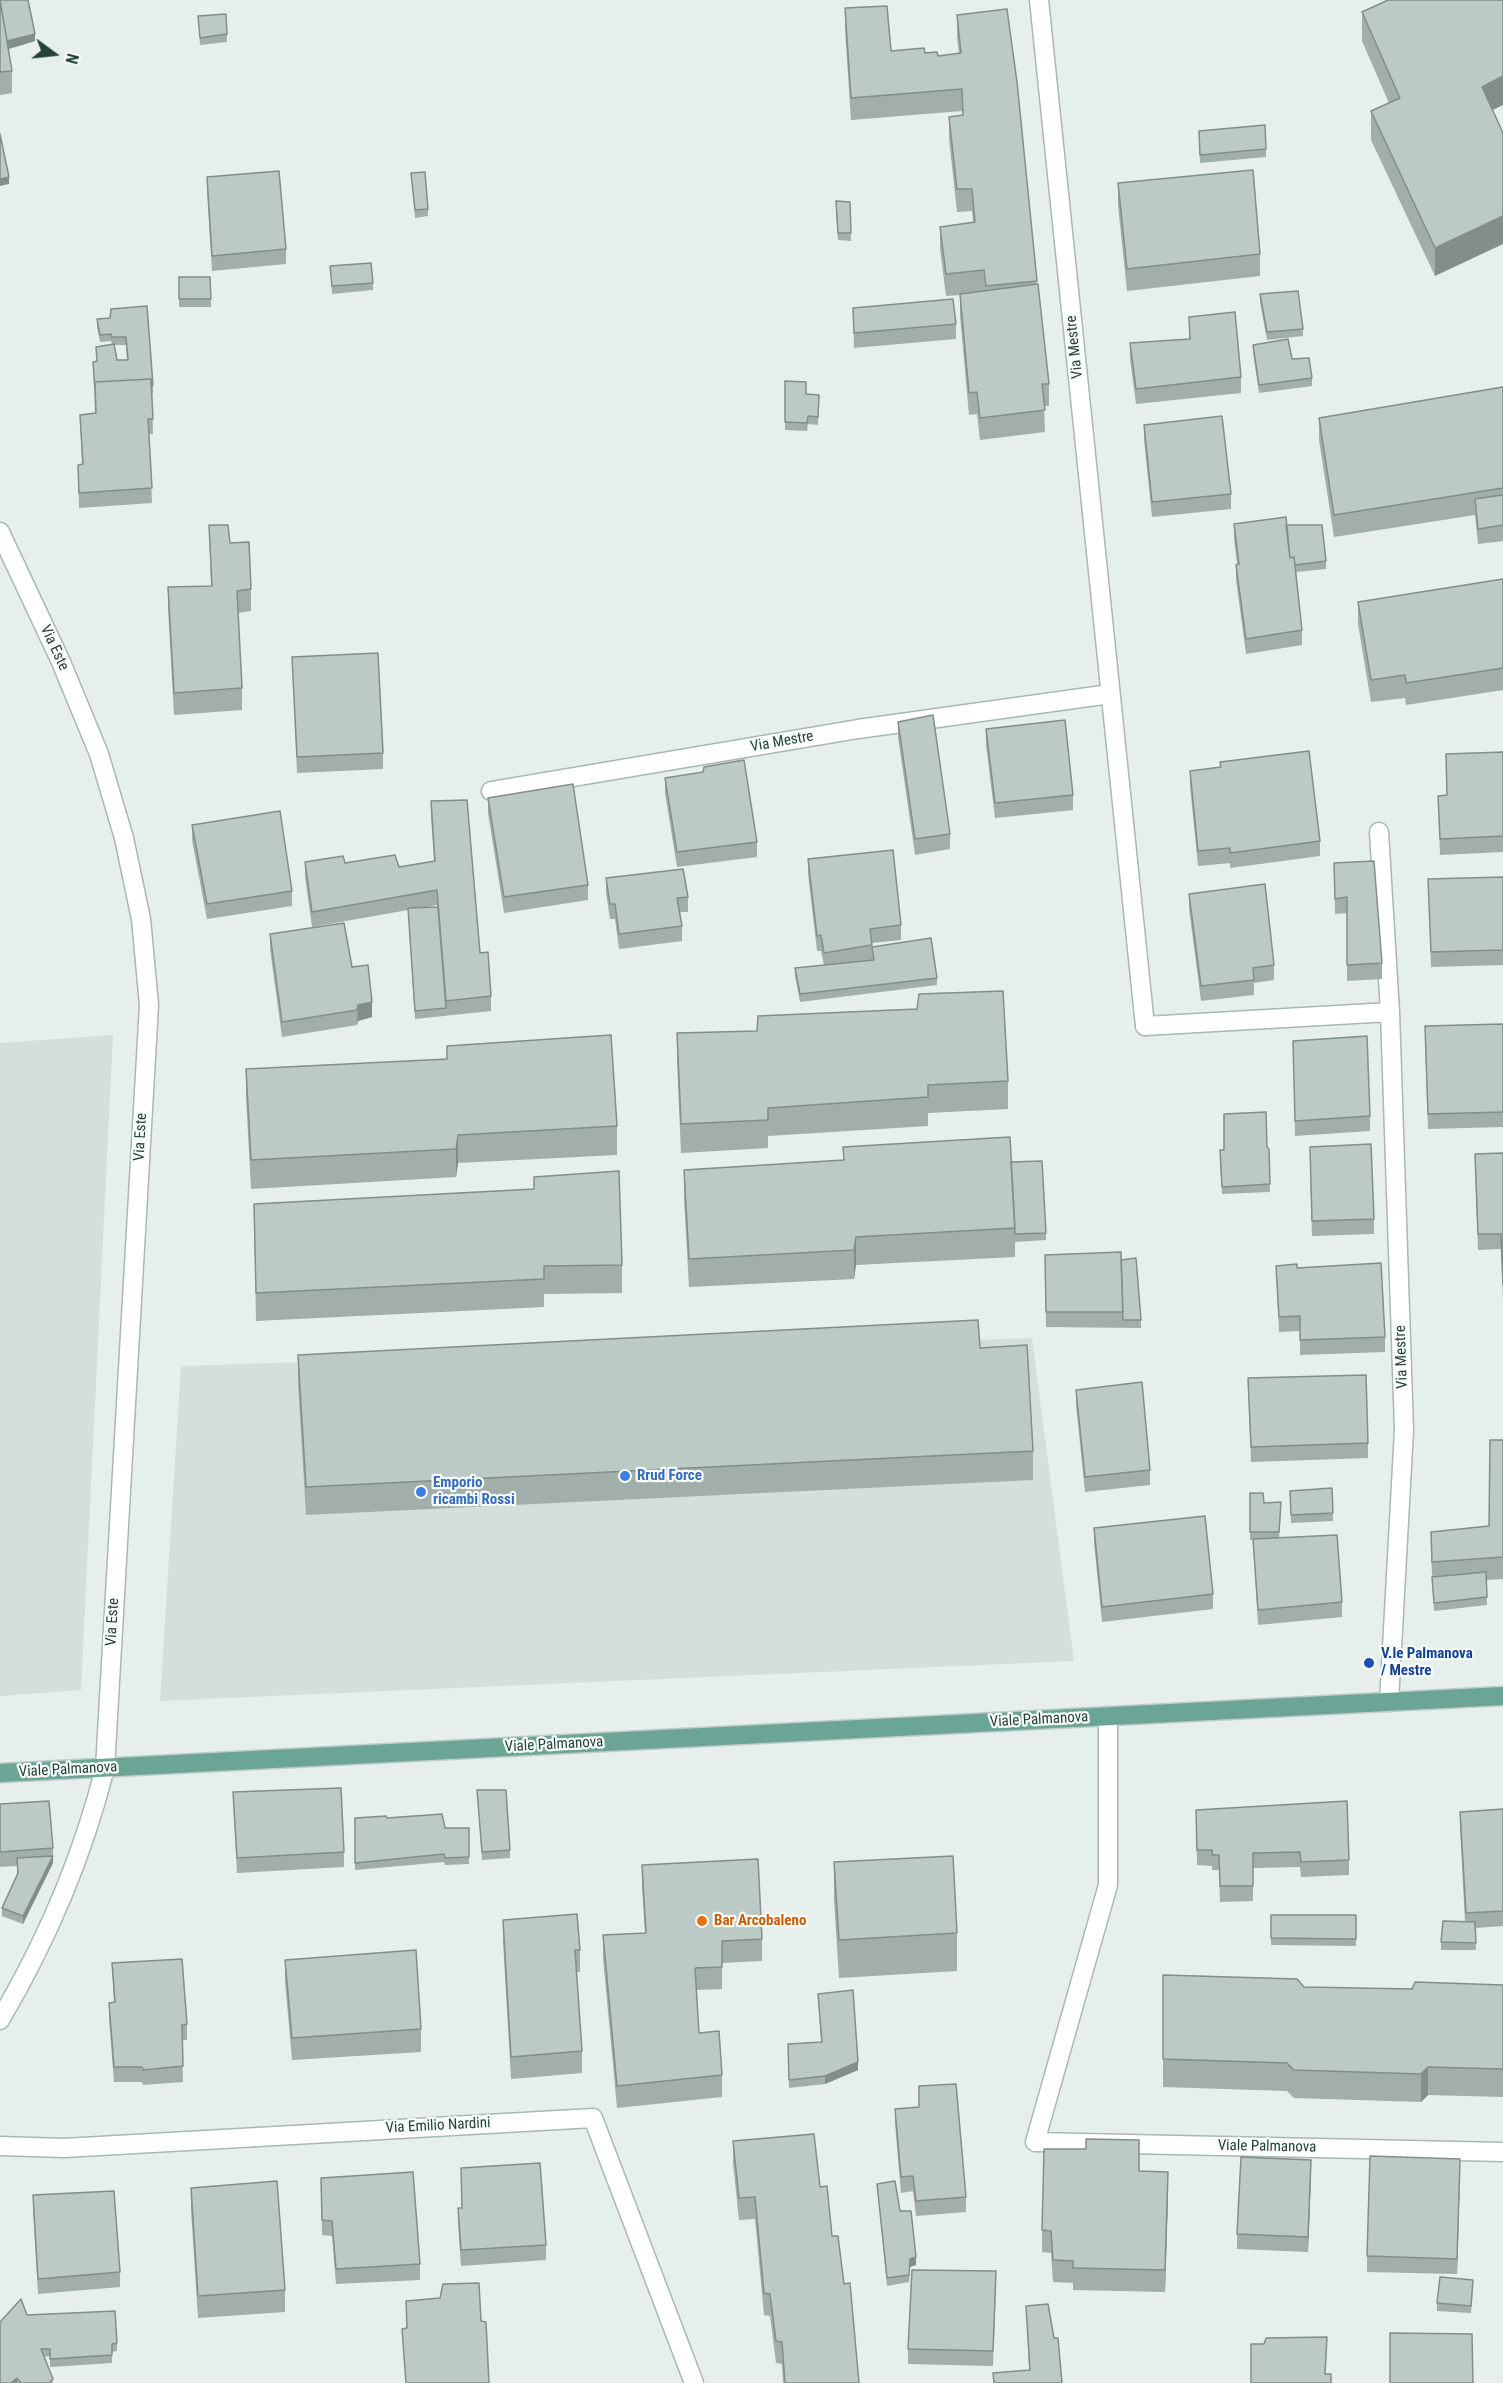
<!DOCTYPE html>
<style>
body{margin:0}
#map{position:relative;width:1503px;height:2383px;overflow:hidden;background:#e6efeb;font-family:"Roboto Condensed",sans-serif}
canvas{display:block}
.north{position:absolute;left:24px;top:24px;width:60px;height:60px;-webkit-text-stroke:4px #f7fbf9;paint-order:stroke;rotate:105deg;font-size:16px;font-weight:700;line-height:24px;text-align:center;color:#24423a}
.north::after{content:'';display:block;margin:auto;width:21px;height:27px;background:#24423a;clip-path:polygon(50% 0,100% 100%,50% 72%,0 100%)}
</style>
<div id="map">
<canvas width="1503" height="2383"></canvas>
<div class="north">N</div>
</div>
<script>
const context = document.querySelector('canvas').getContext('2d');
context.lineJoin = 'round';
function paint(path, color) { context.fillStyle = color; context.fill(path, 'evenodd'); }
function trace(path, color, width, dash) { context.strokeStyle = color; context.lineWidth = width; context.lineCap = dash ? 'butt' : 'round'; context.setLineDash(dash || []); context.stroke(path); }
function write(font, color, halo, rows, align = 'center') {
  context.font = font + ' "Roboto Condensed",sans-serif'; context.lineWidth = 4.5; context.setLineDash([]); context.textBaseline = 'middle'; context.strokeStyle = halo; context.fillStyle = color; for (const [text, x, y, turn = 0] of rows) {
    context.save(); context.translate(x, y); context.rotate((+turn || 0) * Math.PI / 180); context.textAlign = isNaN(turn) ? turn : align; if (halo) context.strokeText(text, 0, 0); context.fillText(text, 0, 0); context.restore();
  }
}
const built = new Path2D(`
 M113,1035L81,1690L0,1696V1043Z
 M1032,1338L1074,1661L160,1701L181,1366Z`);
const service = new Path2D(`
 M1379,832L1390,1012L1404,1430L1389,1702
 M1145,1026L1390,1012
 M1108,1716V1885L1035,2142L1503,2152`);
const minor = new Path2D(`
 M1039,0L1145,1026
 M0,532L61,662L99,754L124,838L141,919L149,1005L105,1768C83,1855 46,1942 0,2020
 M491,791L858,729L1110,694
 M0,2146L64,2148L593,2118L694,2383`);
const primary = new Path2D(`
 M0,1773L1503,1696`);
const wall = new Path2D(`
 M0,0L35,41L9,49L12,71V93L0,95Z
 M1503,0V105L1492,110L1435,276L1371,140V111L1389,103L1362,41V12Z
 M845,8L891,51L925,53L938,56L959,54L957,37V15L1017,82L1037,284L1049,384V406H1044L1045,432L980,440L977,414L969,415L960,316V295L946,296L940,249V227L973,222L972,211L957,212L949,139V117L962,115V111L851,120L845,30Z
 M198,16L227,34V42L200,45Z
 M1199,131L1266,149V157L1200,163Z
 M411,173L428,209V216L415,218Z
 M207,177L286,249V264L212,271L207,192Z
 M1118,183L1260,254V276L1127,291L1118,206Z
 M850,202L851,241L838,240L836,209Z
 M330,266L373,283V290L332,294Z
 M179,277H210L211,307H179Z
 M1260,294L1303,329V336L1267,340L1260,302Z
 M853,308L956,324V339L854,348Z
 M111,309L153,385V393H152L153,434H149L152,503L79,508L78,465L82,464L80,415L95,413L93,362L96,361L112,344L111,341L100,342L97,327V319L110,318ZM114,345H126L127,360H117Z
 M1189,317L1241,377V393L1136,404L1130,359V343L1189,339Z
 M1253,345L1292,359L1312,378V386L1259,393L1253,353Z
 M785,381L806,394L819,395L818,425L808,424L807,431L785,430Z
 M1503,387V541L1478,544L1475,515L1334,537L1319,440V418Z
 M1144,425L1231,494V509L1152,517L1144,440Z
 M1234,524L1286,525L1326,561V569L1296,572L1302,630V645L1246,654L1236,580V565L1237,564L1234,539Z
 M209,525L230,543L251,589V611L238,613L242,688V710L174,715L168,609V587L211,586Z
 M1503,579V690L1406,705L1405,698L1371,702L1358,624V602Z
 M292,657L383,753V769L297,773Z
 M898,722L950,834V849L915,855L898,737Z
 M986,729L1073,795V810L995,818L986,745Z
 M1503,752V852L1440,855L1438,796L1447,795L1446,754Z
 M1220,762L1320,841V856L1230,868V863L1198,866L1190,786V771L1220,767Z
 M665,778L757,842V857L677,867L665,793Z
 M488,798L588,885V900L504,913L488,813Z
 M431,801L480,953L491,996V1011L415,1019L408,910L312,927L305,877V862L345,863L399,867L434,861L431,816ZM437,905V907L422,908Z
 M192,825L292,891V906L207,919L192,840Z
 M808,859L901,925V940L872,943V947L937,978V985L800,1002L795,976V968L824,965L821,951H817L808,874Z
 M1334,863L1382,963V979L1347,981V913L1335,914Z
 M1503,877V965L1431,967L1428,879Z
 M606,878L688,897V912H680L682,926V941L619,949L615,919H610L606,893Z
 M1189,894L1274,965V980L1254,983V995L1201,1001L1189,909Z
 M270,934L352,967L372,1017L358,1021L357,1025L282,1037L270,949Z
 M1503,1024V1127L1428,1129L1425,1041Z
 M677,1033L1008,1081V1109L928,1113V1126L768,1136V1148L681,1153L677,1061Z
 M1293,1041L1370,1116V1131L1295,1136Z
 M246,1069L617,1126V1155L458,1163L456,1177L251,1189L246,1097Z
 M843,1147L1011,1162L1046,1233V1240L1015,1242V1257L856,1265L854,1279L689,1287L684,1199V1170L843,1160Z
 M1269,1149L1270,1192L1222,1194L1220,1158Z
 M1503,1153V1300L1501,1249L1478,1250L1475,1170V1154Z
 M1310,1163L1374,1219V1234L1312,1236Z
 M254,1204L622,1265V1293L544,1294V1307L256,1321Z
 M1045,1255L1121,1260L1141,1320V1328L1046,1327Z
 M1276,1266L1297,1268L1385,1337V1352L1300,1355V1331L1279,1332Z
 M980,1348L1033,1451V1480L306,1515L298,1384V1355Z
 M1248,1378L1368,1443V1458L1251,1462Z
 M1076,1390L1150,1470V1485L1085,1492L1076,1405Z
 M1503,1440V1579L1486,1580L1487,1605L1434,1611L1431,1555V1532L1489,1526Z
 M1332,1488L1333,1521L1291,1523L1290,1491Z
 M1250,1493L1264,1503L1281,1510L1279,1538L1342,1602V1617L1258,1625L1253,1540H1250Z
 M1094,1528L1213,1594V1609L1102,1622L1094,1543Z
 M477,1790L510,1850V1858L482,1860Z
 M233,1792L344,1852V1867L237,1873Z
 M0,1804L53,1848V1863L23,1924L2,1916V1908L17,1874V1866L0,1867Z
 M1503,1809V1926L1475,1928L1476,1950H1441V1942L1465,1922L1460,1827V1812Z
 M1196,1810L1349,1860V1875L1301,1877L1300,1867L1253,1868V1901L1220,1902L1219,1870H1212V1866L1197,1865Z
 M355,1818H387L445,1828H469V1864L445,1865L444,1862L355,1870Z
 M834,1862L957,1933V1971L839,1978L834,1900Z
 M642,1865L762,1939V1961L722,1963V1989L696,1990L699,2033L722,2075V2097L617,2108L603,1958V1935L645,1933L642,1887Z
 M1271,1915H1356V1946L1271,1945Z
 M503,1920L580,1950V1972H576L582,2051V2073L511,2079L503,1942Z
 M285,1960L421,2029V2052L292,2060L285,1982Z
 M112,1963L187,2024V2040H182L183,2082L143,2085L142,2082H114L109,2019V2003H114Z
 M1163,1975L1304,1987L1412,1989L1503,1985V2097L1428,2095L1421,2102L1294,2098L1287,2091L1163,2087Z
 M818,1994L858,2070L825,2084L789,2088L788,2044L821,2042Z
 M895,2109L966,2197V2212L916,2216L913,2191L901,2193L895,2124Z
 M733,2141L820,2187L844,2284L859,2383H783L782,2364L776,2363L770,2316L764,2315L755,2219L739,2220L733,2163Z
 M1139,2171L1168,2194L1165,2292L1073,2290V2283L1053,2282L1051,2253L1042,2252V2230Z
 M1460,2174L1457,2274L1367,2272V2256Z
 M1311,2175L1308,2252L1237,2249V2234Z
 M877,2184L900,2211L916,2265L910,2267L909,2282L887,2286Z
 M191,2188L285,2290V2312L198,2318L191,2210Z
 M321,2193L420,2264V2280L336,2284L332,2236L322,2235Z
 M33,2195L120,2272V2287L38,2294L33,2210Z
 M458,2208H461L546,2245V2260L461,2266L458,2224Z
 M996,2286L993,2366L908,2364V2349Z
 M1473,2288L1471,2313L1437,2311V2303Z
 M1026,2306L1054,2338L1062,2383H993V2373L1029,2370Z
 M27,2315L117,2343V2351L112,2352V2363L50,2367V2356L44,2357L53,2383H0Z`);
const shadedWall = new Path2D(`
 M35,34V41L5,50V42Z
 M1503,76V105L1482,115V87Z
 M9,177V184L0,186V179Z
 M1503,216V244L1435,276V248Z
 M372,1002V1017L358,1021L357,1025L358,1005Z
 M458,1135V1163L456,1177V1149Z
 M856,1237V1265L854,1279V1250Z
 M53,1856V1863L23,1924V1916Z
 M858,2062V2070L825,2084V2076Z
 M1428,2067V2095L1421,2102V2074Z
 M1460,2159V2174L1457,2274V2259Z
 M1311,2160V2175L1308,2252V2237Z
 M1168,2172V2194L1165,2292V2270Z
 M916,2257V2265L910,2267L909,2282L910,2259Z
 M17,2378V2383H11Z`);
const building = new Path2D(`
 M0,0L12,71L0,72Z
 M0,0H28L35,34L7,41Z
 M1388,0H1503V76L1482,87L1503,133V216L1435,248L1371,111L1400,98L1362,12Z
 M887,6L891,51L924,48L925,53L937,52L938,56L961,53L957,15L1007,9L1017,82L1037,281L986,286L984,270L946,274L940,227L975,222L972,189H957L949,117L963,115L962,89L851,98L845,8Z
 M226,14L227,34L200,38L198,16Z
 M1265,125L1266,149L1200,155L1199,131Z
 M0,134L9,177L0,179Z
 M1253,170L1260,254L1127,269L1118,183Z
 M279,171L286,249L212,256L207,177Z
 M425,172L428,209L415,210L411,173Z
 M836,201L850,202L851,233H838Z
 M371,263L373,283L332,286L330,266Z
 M179,277H210L211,299H179Z
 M1038,284L1049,384H1042L1045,410L980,418L977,392L969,393L960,294Z
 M1298,291L1303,329L1267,332L1260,294Z
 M953,299L956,324L854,333L853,308Z
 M147,306L153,385H151V379L95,382V389L93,362L97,361L96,347L114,344L117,360H128L126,337H112L111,334L100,335L97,319L110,318L111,309Z
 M1235,312L1241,377L1136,389L1130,343L1190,339L1189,317Z
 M1288,339L1292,359L1309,358L1312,378L1259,385L1253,345Z
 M151,379L153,419H148L152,488L79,493L78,465L83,464L80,415L96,413L95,382Z
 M785,381L806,382V394L819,395L818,417L808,416L807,423L785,422Z
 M1503,387V488L1334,515L1319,418Z
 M1222,416L1231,494L1152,502L1144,425Z
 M1503,495V525L1478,529L1475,499Z
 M1286,517L1290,558L1294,557L1302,630L1246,639L1236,565L1239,564L1234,524Z
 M209,525H228L230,543L249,542L251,589L237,591L242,688L174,693L168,587L212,586Z
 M1286,525H1322L1326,561L1295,565L1294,557L1290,558Z
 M1503,579V668L1406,683L1405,675L1371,680L1358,602Z
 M378,653L383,753L297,757L292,657Z
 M933,715L950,834L915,839L898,722Z
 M1065,720L1073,795L995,803L986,729Z
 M1309,751L1320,841L1230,853V848L1198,851L1190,771L1221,767L1220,762Z
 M1503,752V836L1440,839L1438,796L1447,795L1446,754Z
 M744,760L757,842L677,852L665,778L703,772L704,767Z
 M573,784L588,885L504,897L488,798Z
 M467,800L480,953L488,952L491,996L446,1001L437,890L312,912L305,862L343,856L345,863L395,855L399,867L435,861L431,801Z
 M280,811L292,891L207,904L192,825Z
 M893,850L901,925L870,929L872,945L824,953L821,935L817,936L808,859Z
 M1374,861L1382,963L1347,965V897L1335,899L1334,863Z
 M683,869L688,897L677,898L682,926L619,934L615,904H610L606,878Z
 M1503,877V950L1431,952L1428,879Z
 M1265,884L1274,965L1253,968L1254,980L1201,986L1189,894Z
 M438,907L446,1008L415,1011L408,908Z
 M344,923L352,967L368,965L372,1002L358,1005L357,1010L282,1022L270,934Z
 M931,938L937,978L800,994L795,968L874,960L872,947Z
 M1003,991L1008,1081L928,1085V1097L768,1108V1120L681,1124L677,1033L757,1031L758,1016L917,1009L919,994Z
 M1503,1024V1112L1428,1114L1425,1026Z
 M611,1035L617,1126L458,1135L456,1149L251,1160L246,1069L447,1059V1046Z
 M1367,1036L1370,1116L1295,1121L1293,1041Z
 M1266,1112L1267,1147L1269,1149L1270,1184L1222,1187L1220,1150H1224V1114Z
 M1010,1137L1015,1228L856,1237L854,1250L689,1259L684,1170L844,1160L843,1147Z
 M1371,1144L1374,1219L1312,1221L1310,1147Z
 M1503,1153V1285L1501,1234H1478L1475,1154Z
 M1042,1161L1046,1233L1015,1234L1011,1162Z
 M619,1171L622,1265L544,1266V1279L256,1293L254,1204L534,1189V1177Z
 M1121,1252L1123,1312H1046L1045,1255Z
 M1136,1258L1141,1320H1123L1121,1260Z
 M1381,1263L1385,1337L1300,1340V1316L1279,1317L1276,1266L1297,1264V1268Z
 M978,1320L980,1348L1027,1345L1033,1451L306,1487L298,1355Z
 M1366,1375L1368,1443L1251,1447L1248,1378Z
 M1142,1382L1150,1470L1085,1477L1076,1390Z
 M1490,1440H1503V1557L1432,1562L1431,1532L1489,1526Z
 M1332,1488L1333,1513L1291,1515L1290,1491Z
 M1250,1493H1263L1264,1503L1281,1502L1279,1532H1250Z
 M1205,1516L1213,1594L1102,1607L1094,1528Z
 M1337,1535L1342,1602L1258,1610L1253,1539Z
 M1486,1572L1487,1597L1434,1603L1432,1577Z
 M341,1788L344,1852L237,1858L233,1792Z
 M477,1790H506L510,1850L482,1852Z
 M49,1801L53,1848L0,1852V1804Z
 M1347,1801L1349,1860L1301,1862L1300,1852L1253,1853V1886H1220L1219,1855H1212V1850H1197L1196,1810Z
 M1503,1809V1911L1466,1913L1460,1812Z
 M442,1814L445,1828H469V1857L445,1858L444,1854L355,1863V1818L386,1816L387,1818Z
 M53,1856L23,1916L2,1908L18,1873L17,1858Z
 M953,1856L957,1933L839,1940L834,1862Z
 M758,1859L762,1939L722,1941V1967L695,1968L699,2033L719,2031L722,2075L617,2086L603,1935L646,1933L642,1865Z
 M577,1914L580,1950H575L582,2051L511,2057L503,1920Z
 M1271,1915H1356V1939L1271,1938Z
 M1443,1921L1475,1922L1476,1943L1441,1942Z
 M416,1950L421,2029L292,2038L285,1960Z
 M182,1959L187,2024L182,2025L183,2066L143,2070L142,2067H114L109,2003L115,2002L112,1963Z
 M1163,1975L1297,1979L1304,1987L1412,1989L1415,1982L1503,1985V2069L1428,2067L1421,2074L1294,2070L1287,2063L1163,2059Z
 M853,1990L858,2062L825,2076L789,2080L788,2044L822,2042L818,1994Z
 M956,2084L966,2197L916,2201L913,2176L901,2177L895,2109L919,2107V2086Z
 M814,2134L820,2187L827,2186L832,2236H838L844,2284L850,2283L859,2383H785L782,2342L776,2341L770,2294L764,2293L755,2197L739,2198L733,2141Z
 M1086,2139L1139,2140V2171L1168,2172L1165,2270L1073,2268V2261L1053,2260L1051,2231L1042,2230L1044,2149H1086Z
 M1370,2156L1460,2159L1457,2259L1367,2256Z
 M1241,2157L1311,2160L1308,2237L1237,2234Z
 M540,2163L546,2245L461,2250L458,2208H462L461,2168Z
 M413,2172L420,2264L336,2269L332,2221L322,2220L321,2178Z
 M277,2181L285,2290L198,2296L191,2188Z
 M895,2181L900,2211H911L916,2257L910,2259L909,2275L887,2278L877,2184Z
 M114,2191L120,2272L38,2279L33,2195Z
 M912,2270L996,2271L993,2351L908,2349Z
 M1440,2277L1473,2280L1471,2306L1437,2303Z
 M479,2283L481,2321L486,2322L489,2383H406L402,2329L407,2328L406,2301L440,2298L443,2284Z
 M21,2299L27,2315L115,2311L117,2343L112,2344V2355L50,2359V2349H41L53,2379L49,2383H21L17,2378L11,2383H0V2322Z
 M1048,2304L1054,2338H1058L1062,2383H994L993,2373L1030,2370L1026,2306Z
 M1390,2333L1472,2334L1473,2383H1390Z
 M1327,2337L1325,2374H1331V2383H1251V2344H1264L1266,2338Z`);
const markers = [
 [625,1476,6,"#3f7fe0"],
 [421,1492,6,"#3f7fe0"],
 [1369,1663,6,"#1a4fb4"],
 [702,1921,6,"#e8710a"]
];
const streetNames = [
 ["Via Mestre",1075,347,-96],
 ["Via Este",54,648,65],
 ["Via Mestre",782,742,-10],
 ["Via Este",141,1137,-87],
 ["Via Mestre",1402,1357,-92],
 ["Via Este",113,1622,-87],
 ["Viale Palmanova",1039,1720,-3],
 ["Viale Palmanova",554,1745,-3],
 ["Viale Palmanova",68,1770,-3],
 ["Via Emilio Nardini",438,2126,-3],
 ["Viale Palmanova",1267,2147,1]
];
const shopNames = [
 ["Rrud Force",637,1476],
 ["Emporio",433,1483],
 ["ricambi Rossi",433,1500]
];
const transitNames = [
 ["V.le Palmanova",1381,1654],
 ["/ Mestre",1381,1671]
];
const foodNames = [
 ["Bar Arcobaleno",714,1921]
];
paint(built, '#d4dfda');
trace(service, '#a8b8b2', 21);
trace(minor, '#a8b8b2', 21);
trace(primary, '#c2cac8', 21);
trace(service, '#fff', 18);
trace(minor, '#fff', 18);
trace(primary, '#6aa596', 18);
paint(wall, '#a1aea9');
paint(shadedWall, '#838d89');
paint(building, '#bbcac4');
trace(building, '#838d89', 1.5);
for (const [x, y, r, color] of markers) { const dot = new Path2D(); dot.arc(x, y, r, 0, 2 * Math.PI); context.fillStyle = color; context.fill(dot); trace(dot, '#f7fbf9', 2); }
write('15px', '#24423a', '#f7fbf9', streetNames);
write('bold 15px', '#366cbe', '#f7fbf9', shopNames, 'left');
write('bold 15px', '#164399', '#f7fbf9', transitNames, 'left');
write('bold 15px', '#c56008', '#f7fbf9', foodNames, 'left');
</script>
